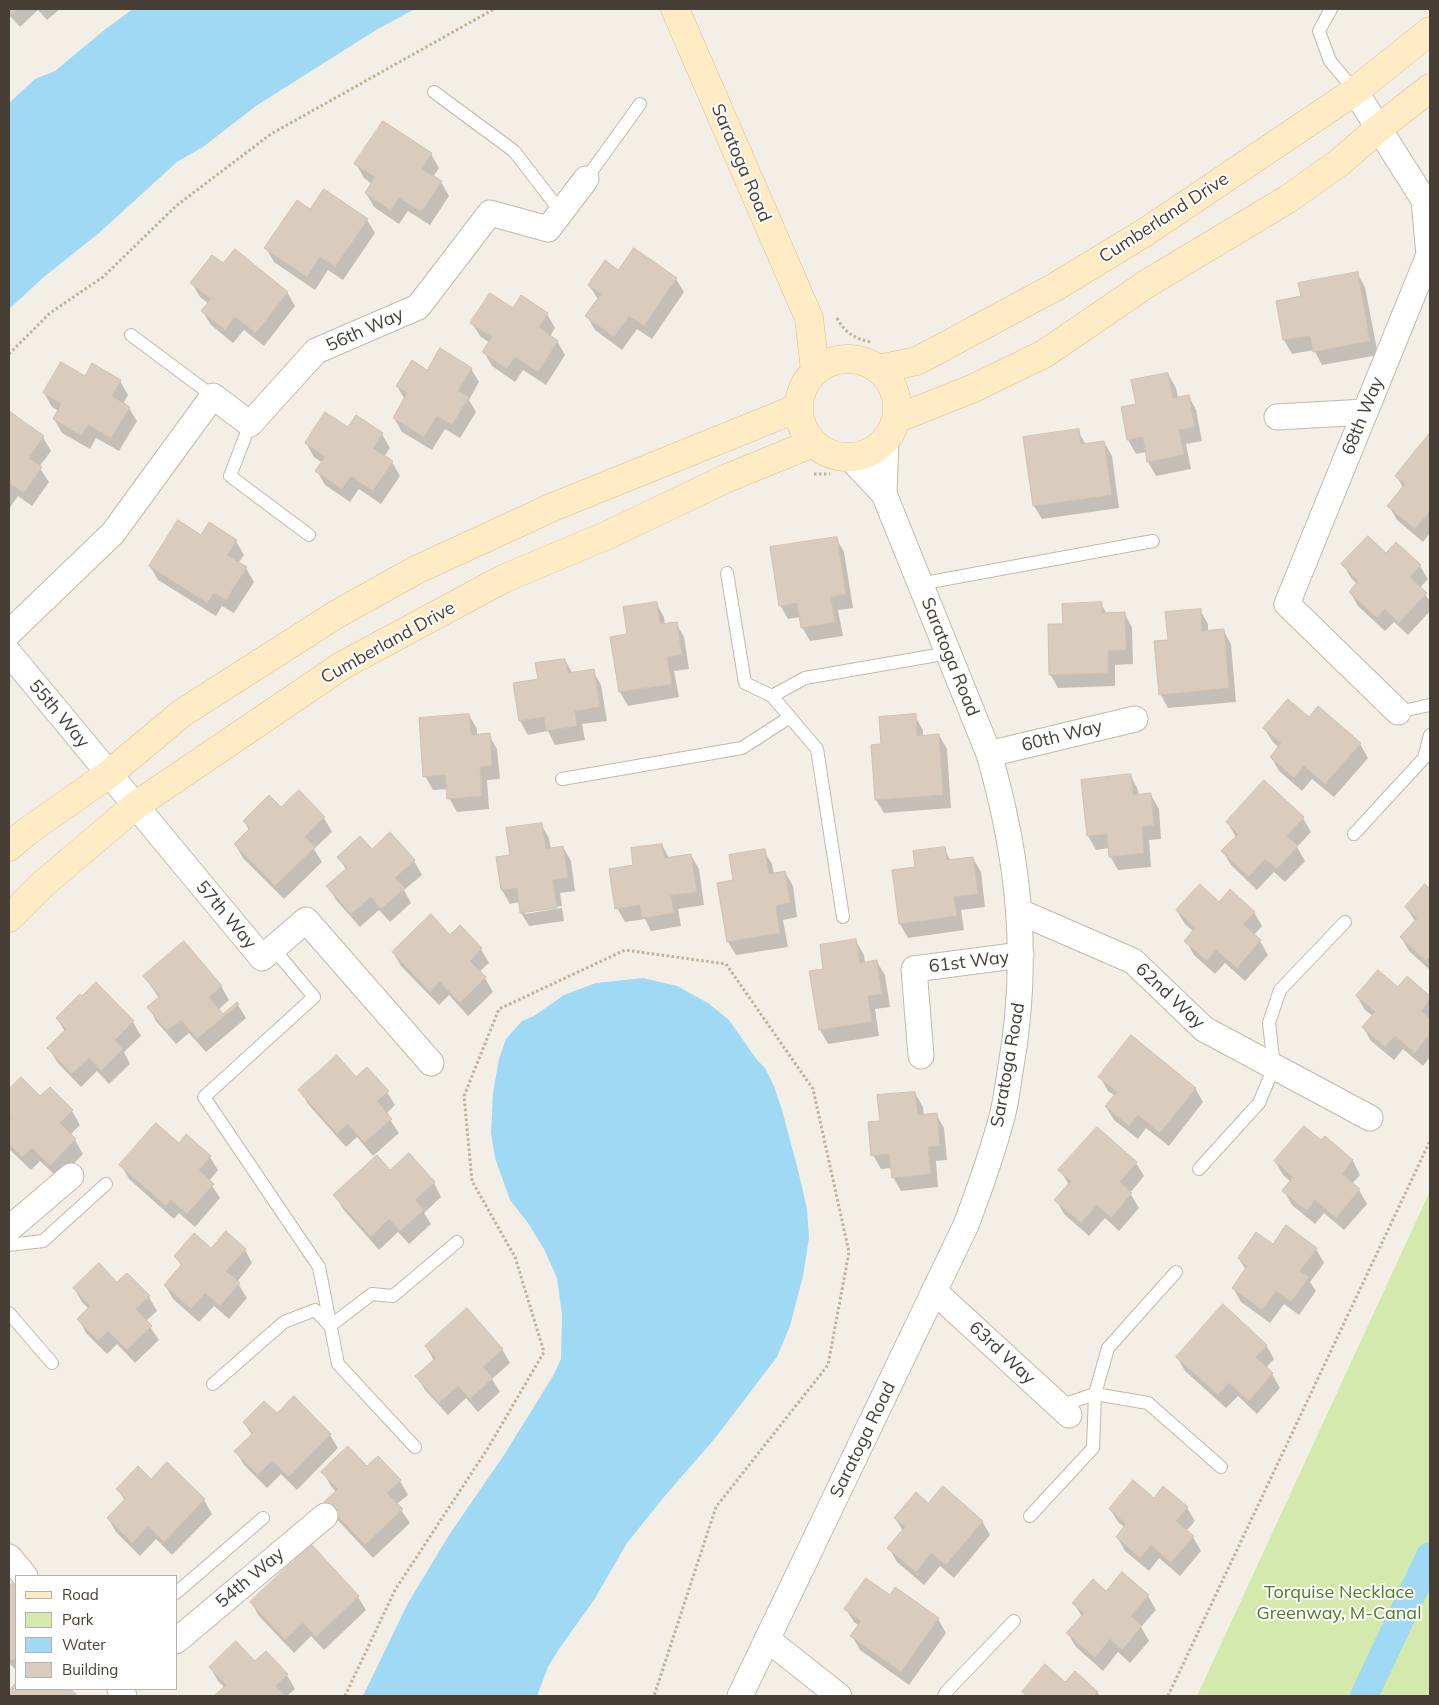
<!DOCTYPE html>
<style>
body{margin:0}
#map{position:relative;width:1439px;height:1705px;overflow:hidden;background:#f4efe6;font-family:Mulish,sans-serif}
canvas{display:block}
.frame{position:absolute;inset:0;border:10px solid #473e35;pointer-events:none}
.legend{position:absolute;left:15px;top:1575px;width:162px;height:115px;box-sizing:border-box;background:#fff;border:1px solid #b5b2ae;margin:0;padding:6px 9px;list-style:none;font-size:15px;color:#473e35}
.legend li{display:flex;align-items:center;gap:10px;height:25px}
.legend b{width:25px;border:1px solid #b5b2ae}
</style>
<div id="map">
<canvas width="1439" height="1705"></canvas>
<div class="frame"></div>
<ul class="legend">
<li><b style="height:6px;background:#ffecc5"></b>Road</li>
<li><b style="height:14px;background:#d4eaad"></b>Park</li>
<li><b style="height:14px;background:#9fd9f4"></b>Water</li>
<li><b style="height:14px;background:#d9ccbe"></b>Building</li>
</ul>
</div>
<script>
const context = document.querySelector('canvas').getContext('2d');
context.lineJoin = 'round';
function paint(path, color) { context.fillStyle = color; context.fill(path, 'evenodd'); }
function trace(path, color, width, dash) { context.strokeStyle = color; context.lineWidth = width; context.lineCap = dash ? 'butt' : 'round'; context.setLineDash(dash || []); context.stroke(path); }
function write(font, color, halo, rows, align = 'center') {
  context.font = font + ' Mulish,sans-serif'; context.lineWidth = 4; context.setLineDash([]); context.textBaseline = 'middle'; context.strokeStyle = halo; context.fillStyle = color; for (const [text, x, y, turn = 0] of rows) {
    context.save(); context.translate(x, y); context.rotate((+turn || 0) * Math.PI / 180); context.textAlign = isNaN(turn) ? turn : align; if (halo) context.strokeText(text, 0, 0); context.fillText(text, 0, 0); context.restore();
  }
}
const green = new Path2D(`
 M1430,1191V1696H1197Z`);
const water = new Path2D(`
 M133,9H415L376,30L256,106L203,147L177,162L99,233L45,276L9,309V103L35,79L55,71L103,31Z
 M643,978L677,986L708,1003L729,1020L757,1060L765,1068L774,1086L782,1110L799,1174L807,1209L809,1238L803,1276L790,1326L777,1357L716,1437L664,1497L627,1543L594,1600L559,1649L548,1667L537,1696H363L408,1603L449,1535L504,1455L553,1376L561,1359L562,1315L557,1278L544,1249L528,1223L510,1200L495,1158L491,1133L493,1093L499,1059L506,1039L522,1021L534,1016L564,995L596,983Z`);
const shadow = new Path2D(`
 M9,9H60L47,20L38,10L20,27L9,15Z
 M383,122L431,154L439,168L433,177L441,182L449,196L430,225L408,211L399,224L374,207L366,193L372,184L364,178L356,164Z
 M310,211L367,220L375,233L343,280L328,270L315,290L274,262L266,248Z
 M224,265L287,292L295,306L264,346L244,330L233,343L211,325L203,312L209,304L200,297L192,283Z
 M619,271L676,279L684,292L652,339L637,329L622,350L595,330L587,316L598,299L589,285Z
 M1357,273L1365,287L1378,355L1322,365L1314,350L1292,354L1284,340L1278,302L1302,297Z
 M513,309L547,314L555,328L550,336L557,341L565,355L546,385L523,370L515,382L492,366L484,352L490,343L480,336L472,323Z
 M471,369L479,382L469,400L476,412L460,438L445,429L432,450L402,432L394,418L405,400L397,386L428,371Z
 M1168,374L1176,388L1178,398L1189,396L1196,410L1202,441L1186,444L1191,469L1156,476L1148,462L1146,452L1136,454L1128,440L1122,408L1137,405Z
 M86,378L120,381L128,395L123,404L129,408L137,421L119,451L96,438L90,449L62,433L54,419L59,411L52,407L44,393Z
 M9,412L43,437L51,451L39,467L49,482L32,506L18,496L9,509Z
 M348,429L382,434L390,448L384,457L392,462L400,476L381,504L359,489L350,502L325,485L317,471L323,463L314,457L306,443Z
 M1078,431L1086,445L1104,442L1112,456L1119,508L1042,519L1034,506Z
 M1430,435V533L1423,542L1397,520L1389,506L1403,488L1397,476Z
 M202,537L236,541L244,555L238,563L246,568L254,582L234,613L222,606L216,616L158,580L150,566Z
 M836,538L844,552L853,608L838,610L843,636L810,641L802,627L800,617L788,619L780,605Z
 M1397,543L1420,566L1428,579L1420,588L1430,601V611L1408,635L1394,622L1385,631L1358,606L1350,592L1357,584L1351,578L1343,564L1386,554Z
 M656,603L664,617L665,625L676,623L684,637L689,669L674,671L679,697L628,706L620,692L611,638L629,635Z
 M1101,604L1107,614L1124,613L1132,627L1133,664L1115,665V686L1058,688L1050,674L1064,625Z
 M1200,610L1208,624V631L1223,630L1231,644L1236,702L1168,708L1161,695L1169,641Z
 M565,660L573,674L593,671L601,685L607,721L582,724L585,740L555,745L548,731L528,735L520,721L539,680Z
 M469,715L477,729V736L489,735L497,749L500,779L487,780L489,809L457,812L449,798L448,789L433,790L425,776Z
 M915,716L923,730V736L939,735L947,749L951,808L884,813L876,800L882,745Z
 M1309,718L1360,744L1368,758L1334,797L1312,779L1302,791L1279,771L1271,757L1279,748L1272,741L1264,728Z
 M1131,776L1138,790L1139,796L1151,795L1159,809L1161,839L1149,840L1151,867L1118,870L1110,856L1109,848L1096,850L1088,836L1082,781Z
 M1264,782L1303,818L1311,832L1297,847L1305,861L1285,882L1274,872L1257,890L1231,865L1223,852L1236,837L1227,822Z
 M281,809L324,818L332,832L314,849L322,862L284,899L243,858L235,844L249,830L244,821Z
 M541,824L549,838L551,849L563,847L571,861L575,891L560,893L562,906L525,911V914L562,908L564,921L529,926L521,913L520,902L510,904L502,890L512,856Z
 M662,845L669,858L691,855L699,869L704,905L678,909L681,926L651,931L645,919L625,922L617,908L635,866Z
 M944,848L951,861L973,858L981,872L985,907L961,910L964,930L908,938L900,924L916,868Z
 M371,851L414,861L422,875L404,890L411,903L390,922L379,910L360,927L336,900L328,886L346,870L339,857Z
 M764,851L772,864L774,874L785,872L793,886L797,917L783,920L788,947L736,955L728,942L734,881Z
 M1425,886L1430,891V970L1409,951L1401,937L1415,921L1406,907Z
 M1219,903L1254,912L1262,926L1254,935L1260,941L1268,955L1245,981L1225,963L1215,974L1194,955L1186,941L1194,932L1185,924L1177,911Z
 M460,927L481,949L489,963L479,972L485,978L493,992L468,1016L449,995L439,1005L401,966L393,952L450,936Z
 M856,941L864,955L865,963L877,962L885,975L890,1007L875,1009L879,1036L828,1044L820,1030L811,972L825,970Z
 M144,976L221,986L229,1000L218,1010L223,1016L238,1005L246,1018L206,1052L189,1033L176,1044L156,1021L149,1007L159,998Z
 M1407,978L1430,997V1057L1423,1066L1403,1049L1394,1060L1371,1041L1363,1027L1373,1016L1365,1010L1357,996L1398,989Z
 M96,983L133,1022L141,1036L124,1052L130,1064L109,1084L97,1071L81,1087L57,1062L49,1048L65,1032L57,1018Z
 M1100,1077L1195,1088L1203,1102L1169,1146L1146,1128L1138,1139L1114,1120L1106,1107L1115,1096L1108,1091Z
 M356,1078L387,1092L395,1105L386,1114L399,1133L373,1156L357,1137L346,1147L308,1104L300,1090Z
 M21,1079L40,1098L72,1111L80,1125L70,1135L75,1140L83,1154L59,1179L40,1161L31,1170L9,1149V1091Z
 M915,1093L923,1107L924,1116L936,1114L944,1128L947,1160L936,1161L938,1187L901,1191L893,1177L892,1168L881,1169L873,1155L881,1122Z
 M1325,1138L1353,1161L1360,1175L1352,1184L1359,1190L1367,1204L1344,1230L1324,1213L1315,1224L1292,1205L1284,1191L1291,1182L1283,1175L1275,1161L1321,1142Z
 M179,1145L210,1157L218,1170L209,1181L220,1198L195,1227L179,1213L174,1219L129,1179L121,1165Z
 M1136,1163L1144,1176L1130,1193L1139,1208L1119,1231L1105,1218L1089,1236L1064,1214L1056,1200L1069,1185L1060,1170Z
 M390,1171L434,1183L441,1197L424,1213L431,1224L409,1244L398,1232L379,1250L343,1209L335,1195Z
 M1273,1245L1316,1249L1324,1263L1310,1282L1316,1291L1299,1315L1284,1304L1270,1323L1241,1302L1233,1288L1246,1270L1239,1259Z
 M211,1250H245L252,1263L237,1282L247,1298L229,1319L214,1306L199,1322L173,1299L165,1285L182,1267L176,1257Z
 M117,1284L149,1297L157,1311L146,1321L159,1340L135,1363L117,1344L107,1354L86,1333L79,1319L89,1309L82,1302L74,1288Z
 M1266,1345L1274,1359L1266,1368L1272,1374L1280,1388L1257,1414L1238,1396L1226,1408L1185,1371L1177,1357Z
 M426,1346L502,1349L510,1363L492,1379L500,1392L478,1412L466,1398L448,1415L425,1390L417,1377L434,1361Z
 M277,1415L330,1435L338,1448L297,1490L281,1474L267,1488L244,1465L236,1451L252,1435L244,1423Z
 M367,1468L400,1481L408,1495L397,1504L410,1523L373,1558L334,1516L336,1492L331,1486L323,1472Z
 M151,1481L204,1500L212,1514L172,1555L156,1539L140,1556L116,1532L108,1518L125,1501L118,1489Z
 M1154,1500L1187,1508L1195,1521L1186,1531L1193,1537L1201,1551L1180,1576L1159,1558L1149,1571L1125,1551L1117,1537L1125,1528L1118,1522L1110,1509Z
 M928,1504L982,1521L990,1535L954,1578L940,1566L924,1585L897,1562L889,1548L903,1531L895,1518Z
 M1122,1574L1148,1596L1156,1610L1141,1627L1149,1641L1130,1663L1118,1652L1103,1671L1076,1647L1068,1634L1082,1617L1074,1603L1106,1593Z
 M12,1585L16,1589V1670L9,1663V1589Z
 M358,1597L366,1610L324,1650L311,1636L294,1653L259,1616L251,1602Z
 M890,1597L938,1619L946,1633L909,1685L860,1650L852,1636L859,1626L854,1622L846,1609Z
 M266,1652L287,1675L295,1689L287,1696H216L225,1688L218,1681L210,1667L255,1663Z
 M1066,1684L1097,1692L1100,1696H1026L1023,1692Z
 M16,1685V1689H69L76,1696H9V1693Z`);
const canal = new Path2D(`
 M1364,1696L1430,1556`);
const building = new Path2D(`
 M9,9H17L12,14Z
 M383,121L432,153L422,169L442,181L421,212L399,198L391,211L365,193L375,177L354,164Z
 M324,189L368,219L335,267L320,257L307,277L264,248L297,200L310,209Z
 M634,248L677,278L644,326L629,316L614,337L585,316L601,294L588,285L605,260L618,270Z
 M235,249L288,292L256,333L235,317L225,330L201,311L211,299L190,283L212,255L223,263Z
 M1358,272L1370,341L1313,352L1310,336L1283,340L1276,301L1301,296L1298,283Z
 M490,293L513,308L521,295L548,313L539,327L558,341L538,372L515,357L507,369L482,352L492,337L470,323Z
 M440,348L472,368L458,391L469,397L452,425L437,416L424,437L393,418L407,393L396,386L412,360L427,370Z
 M61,362L85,376L92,363L121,380L112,396L130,407L111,438L88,425L82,436L53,419L61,404L43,393Z
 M1168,373L1173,398L1189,395L1195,427L1179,430L1184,455L1147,462L1143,437L1127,440L1121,407L1136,404L1131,380Z
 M9,411L44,436L29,458L42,467L24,493L9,483V484Z
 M325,412L348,427L356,415L383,433L373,448L393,461L373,491L351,476L342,489L315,471L325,457L305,443Z
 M1079,429L1081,444L1104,441L1112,495L1033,506L1023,437Z
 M1430,433V511L1415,529L1387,506L1405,484L1395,476Z
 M178,520L201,535L209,522L237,540L227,555L247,567L226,600L214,593L207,603L149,566Z
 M1368,536L1386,553L1396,542L1421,565L1410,577L1427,593L1399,623L1385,609L1377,618L1349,592L1358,581L1341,564Z
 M837,537L846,594L831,597L835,622L801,628L797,603L779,606L770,547Z
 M657,602L660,624L677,622L682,655L667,657L672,684L619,692L610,637L627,634L623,607Z
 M1102,602V613L1125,612L1126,650L1108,651V673L1049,675L1048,624H1063L1062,604Z
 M1201,609L1202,631L1224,629L1229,688L1159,695L1154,641L1168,640L1165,612Z
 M565,659L568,673L594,669L600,707L575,711L577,726L546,731L544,717L519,721L513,683L538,679L535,663Z
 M1288,699L1309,717L1318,706L1361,743L1325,784L1304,766L1294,778L1270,757L1281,743L1263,728Z
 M469,714L471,735L490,733L492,765L480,767L482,796L447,799L445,775L423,777L419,718Z
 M916,714L917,736L939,734L943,795L875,800L871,745L881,744L879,717Z
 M1131,774L1133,795L1151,793L1154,825L1142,827L1144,853L1109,857L1107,834L1087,836L1081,780Z
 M1264,780L1304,817L1287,836L1298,846L1277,869L1265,859L1249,877L1221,851L1238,834L1226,822Z
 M299,790L325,817L305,837L315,847L275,886L234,844L250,828L243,821L269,795L281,807Z
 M542,823L546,849L563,846L568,877L553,880L557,908L520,913L517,888L501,890L496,857L510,855L506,828Z
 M390,832L415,860L395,878L405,888L381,909L371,897L351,914L326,886L347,868L337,857L360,836L372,849Z
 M662,844L664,858L691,854L697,892L671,895L674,913L642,918L640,905L615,909L609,869L633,865L631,848Z
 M945,847L947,860L973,857L978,894L954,897L957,916L899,924L892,870L915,867L913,851Z
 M765,849L769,874L785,871L790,903L776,906L780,933L727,942L717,883L733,880L729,855Z
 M1200,884L1219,902L1230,889L1255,912L1243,924L1261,940L1237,968L1216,950L1207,961L1184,941L1195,928L1176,910Z
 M1425,884L1430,889V956L1426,961L1400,937L1417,918L1405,907Z
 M431,914L450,935L460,925L482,948L470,961L486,977L460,1003L440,982L430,992L392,952Z
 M856,939L860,963L877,960L882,994L868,996L872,1022L819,1030L809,971L823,969L820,945Z
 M184,941L222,986L209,997L223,1014L237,1002L239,1004L197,1039L181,1020L167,1031L147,1007L160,996L143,976Z
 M1378,970L1398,987L1407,976L1430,996V999L1421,1011L1430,1019V1034L1415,1053L1395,1036L1385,1047L1362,1027L1375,1012L1356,996Z
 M96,982L134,1021L115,1040L123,1049L101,1071L89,1058L72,1074L47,1048L66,1029L56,1018L80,994L82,996Z
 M1131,1035L1196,1088L1160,1133L1138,1115L1129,1126L1105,1106L1117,1092L1098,1077Z
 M337,1055L356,1077L367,1067L389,1091L377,1101L392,1119L364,1143L348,1124L337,1134L298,1090Z
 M21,1077L40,1096L50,1087L73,1110L60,1123L76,1139L50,1166L32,1148L22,1157L9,1144V1122L11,1119L9,1117V1089Z
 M915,1092L918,1115L937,1113L940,1146L928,1147L931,1174L892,1178L889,1154L871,1156L868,1122L880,1121L877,1095Z
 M156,1123L179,1143L186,1134L211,1156L199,1170L214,1184L187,1214L171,1200L166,1206L119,1165Z
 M1304,1126L1321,1140L1325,1136L1353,1160L1342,1174L1360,1189L1336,1218L1315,1200L1307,1211L1282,1191L1293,1177L1274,1161Z
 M1097,1127L1137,1162L1120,1182L1132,1193L1111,1218L1097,1205L1081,1223L1054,1200L1071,1181L1058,1170Z
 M409,1153L435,1182L415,1200L424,1210L400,1231L389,1219L371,1237L333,1195L377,1155L390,1170Z
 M1286,1225L1317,1248L1300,1271L1309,1277L1291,1302L1276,1291L1262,1310L1232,1288L1247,1266L1238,1258L1256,1232L1273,1244Z
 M226,1231L246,1249L226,1271L240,1283L220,1306L205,1293L191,1309L164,1285L182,1264L174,1256L194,1233L211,1248Z
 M99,1263L117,1282L127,1273L150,1296L136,1309L152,1326L127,1350L108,1331L98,1341L77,1319L90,1306L73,1288Z
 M1223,1304L1267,1345L1256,1357L1273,1373L1249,1401L1229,1383L1218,1395L1176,1357Z
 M467,1308L503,1349L483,1367L493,1378L470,1399L458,1386L439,1403L415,1376L436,1358L425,1346Z
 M294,1396L331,1434L289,1477L272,1461L258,1475L234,1451L253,1433L243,1422L264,1401L277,1413Z
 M348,1446L367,1466L378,1456L401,1480L387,1493L403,1509L365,1545L324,1502L338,1489L321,1472Z
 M167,1462L205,1499L164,1542L148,1526L132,1543L107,1518L126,1498L116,1489L138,1466L151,1479Z
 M1133,1480L1154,1498L1163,1486L1188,1507L1176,1521L1194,1536L1171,1563L1151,1545L1140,1558L1116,1537L1126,1524L1109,1509Z
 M943,1486L983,1521L946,1565L931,1553L916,1572L887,1548L905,1527L894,1518L916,1492L928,1503Z
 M311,1544L359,1596L316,1637L303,1623L285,1640L250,1602Z
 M1122,1572L1149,1595L1131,1616L1142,1626L1122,1650L1110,1639L1095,1658L1066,1633L1084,1613L1072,1603L1093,1579L1106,1591Z
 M866,1578L890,1595L895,1587L939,1618L901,1672L850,1636L861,1621L844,1609Z
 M12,1583L16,1587V1657L12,1661L9,1658V1587Z
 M236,1641L255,1661L266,1651L288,1674L276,1686L285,1696H214L226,1685L209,1667Z
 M1045,1664L1065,1682L1075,1671L1098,1692L1094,1696H1027L1022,1692Z
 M16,1683V1689H70L78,1696H9V1691Z`);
const path = new Path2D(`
 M837,318C844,332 855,339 871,342
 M9,354L50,313L103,277L176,206L271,134L494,9
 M814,474H830
 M345,1696L395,1590L488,1448L544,1352L515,1257L472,1181L464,1096L499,1009L625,950L726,964L813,1089L849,1252L828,1365L716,1507L654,1696
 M1168,1696L1430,1141`);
const lane = new Path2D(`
 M1331,9L1319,31L1330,61L1355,91
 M434,92L514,151L561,212
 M586,179L640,104
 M131,335L213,396
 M250,424L230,476L309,535
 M727,573L745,683L772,696L805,678L949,653
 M919,584L1153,541
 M772,696L817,749L843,917
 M1398,712L1430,705
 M562,779L742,748L790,717
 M1354,834L1424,758L1430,735
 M273,948L314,997L204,1097L319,1267L338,1364L415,1447
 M1199,1169L1259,1103L1274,1067L1269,1023L1280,990L1345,922
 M9,1245L43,1241L106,1184
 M9,1313L52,1363
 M213,1384L284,1322L315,1310L330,1326L372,1294L393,1296L457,1242
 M1059,1406L1095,1394L1148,1403L1221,1467
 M1030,1516L1093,1448L1095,1394L1108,1348L1176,1272
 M176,1593L263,1518
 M944,1696L946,1692L1014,1621`);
const street = new Path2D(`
 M1355,91L1424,200L1429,255L1287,604L1398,712
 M1277,417L1365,412
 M884,494L886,438
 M9,633L113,533L213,396L250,424L316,351L418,307L490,213L548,229L586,179
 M9,653L262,958L306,920L431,1063
 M989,754L1135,719
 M1020,912L1133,961L1204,1029L1370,1118
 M921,1056L914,969L1021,955
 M9,1229L71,1176
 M934,1291L1069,1415
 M9,1557L25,1576
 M767,1639L839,1696
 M176,1641L325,1516
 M120,1689L124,1696
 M740,1696L966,1225C980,1188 993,1151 1003,1113C1006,1100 1008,1086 1010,1072C1030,962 1020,861 989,754L884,494L849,457`);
const secondary = new Path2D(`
 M675,9L809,318L815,371
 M799 408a49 49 0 1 1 98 0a49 49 0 1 1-98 0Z
 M878,369L917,361L1055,287L1144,233L1355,91L1430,31
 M896,419L974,388L1044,354L1148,283L1288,199L1340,162L1379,128L1430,88
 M9,847L25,833L109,774L182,713L337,614L416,570L553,507L798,408
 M9,918L43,884L135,806L343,665L503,579L610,534L725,479L813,443`);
const streetNames = [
 ["Saratoga Road",741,163,67],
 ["Cumberland Drive",1164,218,-33],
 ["56th Way",365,330,-24],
 ["68th Way",1363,416,-68],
 ["Cumberland Drive",388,643,-29],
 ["Saratoga Road",950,657,68],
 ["55th Way",59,714,50],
 ["60th Way",1062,736,-14],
 ["57th Way",226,915,50],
 ["61st Way",969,962,-7],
 ["62nd Way",1170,996,43],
 ["Saratoga Road",1008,1065,-80],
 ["63rd Way",1002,1353,43],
 ["Saratoga Road",863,1440,-64],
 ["54th Way",250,1578,-40]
];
const parkNames = [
 ["Torquise Necklace",1339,1593],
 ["Greenway, M-Canal",1339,1614]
];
paint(green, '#d4eaad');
paint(water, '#9fd9f4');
paint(shadow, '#0003');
trace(canal, '#9fd9f4', 28);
paint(building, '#d9ccbe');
trace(building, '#d1c0ae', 1);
trace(lane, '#c3b8ab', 14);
trace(street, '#c3b8ab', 27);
trace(secondary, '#d7bf94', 29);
trace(path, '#c2b099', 3, [2.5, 2.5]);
trace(lane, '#fff', 12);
trace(street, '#fff', 25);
trace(secondary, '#ffecc5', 28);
write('18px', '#473e35', '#fff', streetNames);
write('18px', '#4e7c25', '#fff', parkNames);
</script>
